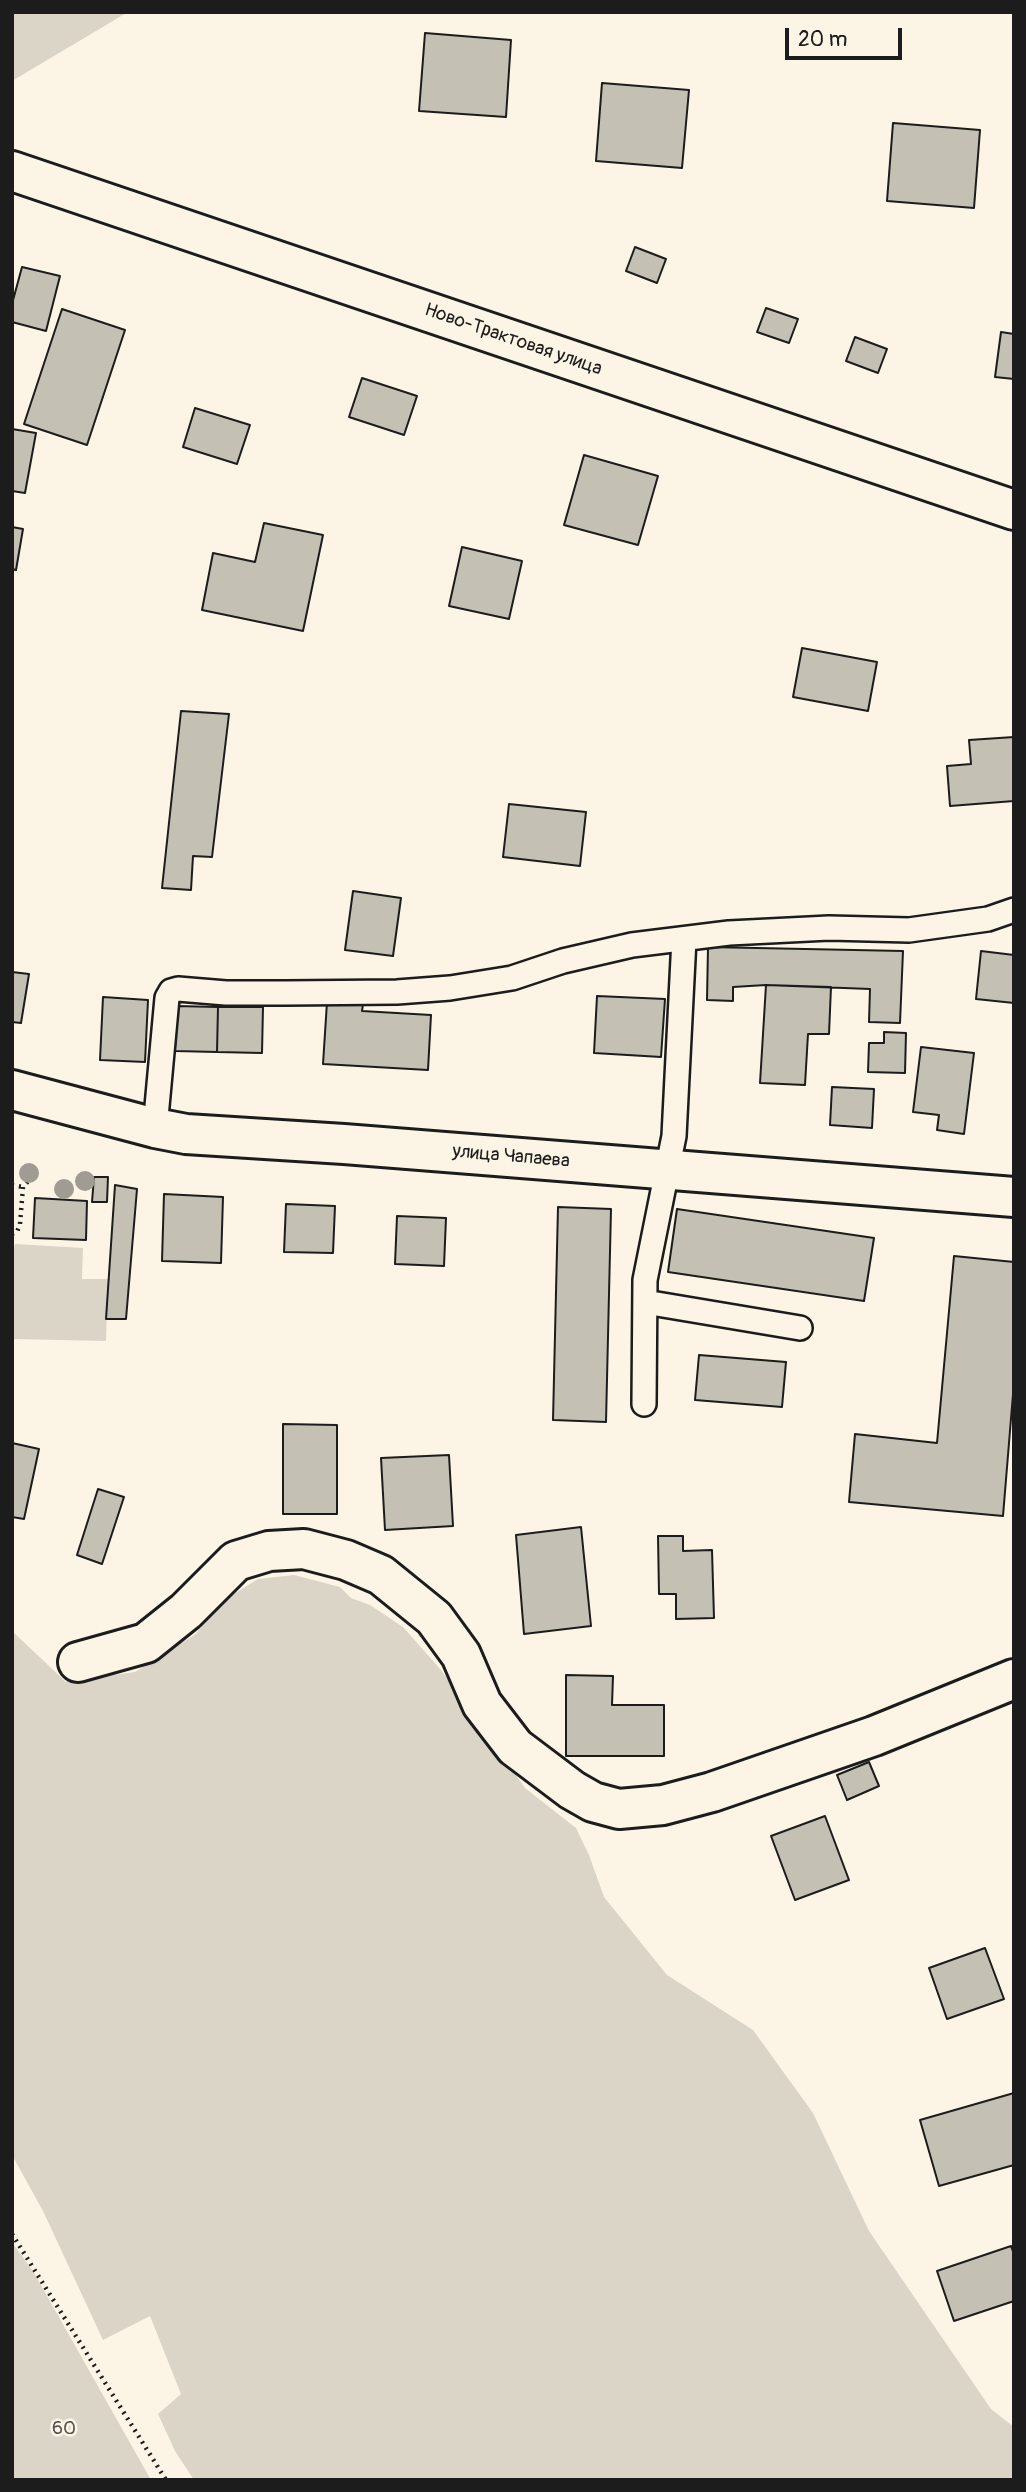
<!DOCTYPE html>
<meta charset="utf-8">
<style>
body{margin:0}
#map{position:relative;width:1026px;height:2492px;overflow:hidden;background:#fcf5e5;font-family:Pangolin,sans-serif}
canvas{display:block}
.frame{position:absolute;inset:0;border:14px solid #1c1c1c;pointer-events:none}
.scale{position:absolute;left:785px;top:28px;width:117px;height:32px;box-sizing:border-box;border:4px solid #1c1c1c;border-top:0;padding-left:9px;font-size:21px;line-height:24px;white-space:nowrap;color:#1c1c1c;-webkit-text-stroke:5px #fcf5e5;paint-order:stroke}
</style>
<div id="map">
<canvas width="1026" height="2492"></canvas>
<div class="frame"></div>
<div class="scale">20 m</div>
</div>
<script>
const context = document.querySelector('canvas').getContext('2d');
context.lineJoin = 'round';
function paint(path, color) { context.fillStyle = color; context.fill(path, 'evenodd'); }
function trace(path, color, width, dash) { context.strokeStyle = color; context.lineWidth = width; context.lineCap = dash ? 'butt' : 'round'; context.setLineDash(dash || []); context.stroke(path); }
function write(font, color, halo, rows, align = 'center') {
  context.font = font + ' Pangolin,sans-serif'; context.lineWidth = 5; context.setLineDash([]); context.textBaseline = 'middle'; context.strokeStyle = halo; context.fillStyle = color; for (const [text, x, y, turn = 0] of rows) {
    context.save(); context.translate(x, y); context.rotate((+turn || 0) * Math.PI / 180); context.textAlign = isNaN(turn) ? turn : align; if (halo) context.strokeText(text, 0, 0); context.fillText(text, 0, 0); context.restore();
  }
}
const green = new Path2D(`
 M12,12H128L12,81Z
 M15,1244L83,1248L82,1279H108L106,1341L13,1339L14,1292H12V1257Z
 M294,1575L340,1587L351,1598L370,1605L403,1627L441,1670L525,1788L576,1828L589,1855L604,1897L667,1975L753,2030L813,2113L869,2231L991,2409L1014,2427V2480H194L175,2451L158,2414L181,2394L150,2316L103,2340L43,2211L12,2155V1631L66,1682L135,1672L196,1634L221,1602L258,1579Z
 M12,2242L34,2273L151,2480H12Z`);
const building = new Path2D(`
 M425,33L511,40L506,117L419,111Z
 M602,83L689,90L682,168L596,161Z
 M893,123L980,130L974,208L887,201Z
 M635,247L666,259L657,283L626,271Z
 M22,267L60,276L46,331L12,322V304Z
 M766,308L798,319L789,343L757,332Z
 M62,309L125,330L87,445L24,424Z
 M1001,332L1014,334V379L995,377Z
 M855,337L887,349L878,373L846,361Z
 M362,378L417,396L404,435L349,417Z
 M195,408L250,425L237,464L183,447Z
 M12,429L36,433L25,493L12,491Z
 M584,455L658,476L638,545L564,525Z
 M264,523L323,535L303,631L202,610L213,553L255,562Z
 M12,527L23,529L16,570L12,569Z
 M462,547L522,561L509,619L449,606Z
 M802,648L877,662L868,711L793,697Z
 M181,711L229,714L212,857L193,856L191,890L162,888Z
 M1014,737V801L950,806L947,766L971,764L969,740Z
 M509,804L586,812L580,866L503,857Z
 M353,891L401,898L393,956L345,950Z
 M708,947L903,951L900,1023L869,1022L870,989L766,985L733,987V1001L707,1000Z
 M981,951L1014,955V1003L976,999Z
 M12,972L29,974L21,1023L12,1022Z
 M766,985L831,987L829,1034H808L805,1085L760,1083Z
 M597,996L665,999L661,1057L594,1053Z
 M103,997L148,1000L145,1062L100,1060Z
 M327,1002L363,1004L362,1011L431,1015L428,1070L323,1064Z
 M176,1006L218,1007L217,1052L175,1051Z
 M218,1007H263L262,1053L217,1052Z
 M884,1032L906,1033L905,1073L868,1072L869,1043H884Z
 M921,1047L974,1053L964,1134L937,1130L939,1115L913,1112Z
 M832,1087L874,1089L872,1128L830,1125Z
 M94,1177H108L107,1202H92Z
 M115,1185L137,1189L126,1319H106Z
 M164,1194L223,1197L221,1263L162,1261Z
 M35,1198L87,1201L86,1240L33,1238Z
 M286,1204L335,1206L333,1253L284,1252Z
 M558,1207L611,1209L606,1422L553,1420Z
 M677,1209L874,1238L864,1301L668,1272Z
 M397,1216L446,1218L444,1266L395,1264Z
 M954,1256L1014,1262V1382L1003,1516L849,1502L855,1434L937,1443Z
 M699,1355L786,1362L782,1407L695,1400Z
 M283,1424L337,1425V1514H283Z
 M12,1443L39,1449L24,1519L12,1517Z
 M449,1455L453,1526L385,1530L381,1458Z
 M98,1489L124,1497L102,1564L77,1555Z
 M581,1527L591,1626L524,1634L516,1535Z
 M658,1536H683V1551L712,1550L714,1618L676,1619V1594H659Z
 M566,1675L613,1676L612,1705H664V1756H566Z
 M869,1762L879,1786L847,1800L837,1775Z
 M825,1816L849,1880L795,1900L771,1836Z
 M985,1948L1004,1999L947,2019L929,1968Z
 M1014,2093V2165L939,2186L920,2120Z
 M1011,2246L1014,2254V2301L954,2321L937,2271Z`);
const path = new Path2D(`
 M12,1185L23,1187
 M12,1234L17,1232L20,1224L23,1187L38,1170
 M12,2234L166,2480`);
const lane = new Path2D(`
 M155,1128L167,998L171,991L178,989L226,993H285L397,992L450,988L512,978L563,961L632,945L729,933L829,928L909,930L988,919L1014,910
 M645,1302L800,1328
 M644,1404L645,1280L674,1136L684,939`);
const street = new Path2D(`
 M12,1090L155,1128L186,1134L344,1144L1014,1197
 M78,1662L146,1643L186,1611L236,1561L269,1551L304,1549L346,1560L381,1575L434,1618L461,1655L482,1704L515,1747L572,1790L593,1802L619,1809L663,1805L712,1792L874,1736L1014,1679`);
const primary = new Path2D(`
 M12,171L1014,510`);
const trees = [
 [29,1173],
 [85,1181],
 [64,1189]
];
const streetNames = [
 ["Ново-Трактовая улица",513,340,19],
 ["улица Чапаева",511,1157,5]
];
const parkNames = [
 ["60",64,2429]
];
paint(green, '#dbd5c8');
paint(building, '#c4c0b3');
trace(building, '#1c1c1c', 2);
trace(lane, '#1c1c1c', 28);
trace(street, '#1c1c1c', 44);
trace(primary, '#1c1c1c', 44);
trace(path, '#1c1c1c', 4.5, [2, 5]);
trace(lane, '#fcf5e5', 23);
trace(street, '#fcf5e5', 38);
trace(primary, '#fcf5e5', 38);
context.fillStyle = '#a09c93';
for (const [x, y] of trees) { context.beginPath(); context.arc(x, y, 10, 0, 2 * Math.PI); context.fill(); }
write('19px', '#1c1c1c', '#fcf5e5', streetNames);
write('19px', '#555450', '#fcf5e5', parkNames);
</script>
